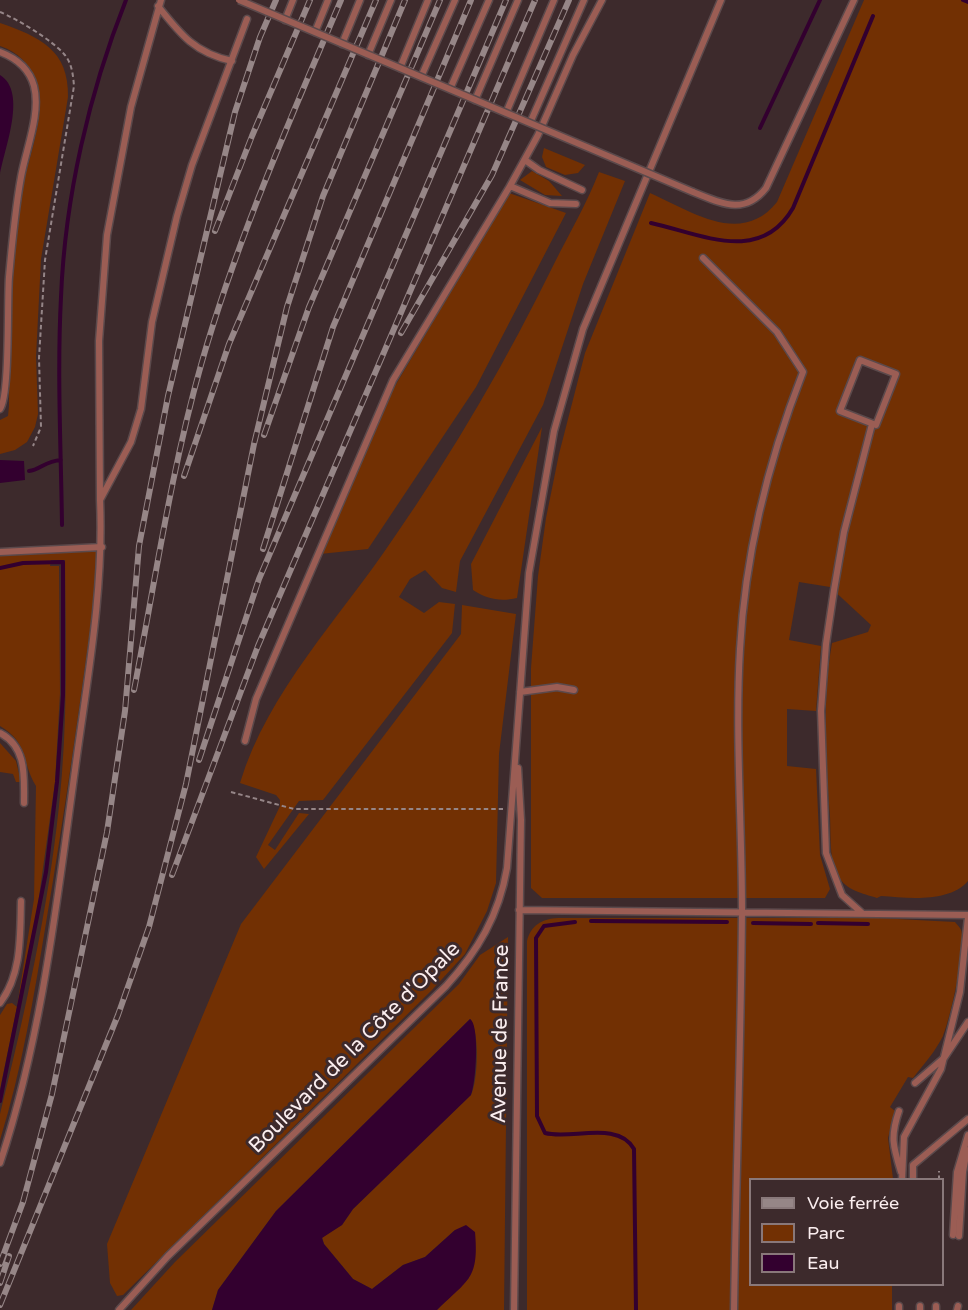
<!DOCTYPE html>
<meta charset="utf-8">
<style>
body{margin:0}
#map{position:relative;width:968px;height:1310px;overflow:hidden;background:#3d2a2c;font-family:"Varela Round",sans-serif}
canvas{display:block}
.legend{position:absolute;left:749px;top:1178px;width:195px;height:108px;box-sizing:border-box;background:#3d2a2c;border:2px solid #89787a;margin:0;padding:8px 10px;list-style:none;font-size:18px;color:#fbeeef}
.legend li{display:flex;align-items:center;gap:12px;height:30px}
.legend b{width:30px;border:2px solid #89787a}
</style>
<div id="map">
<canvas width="968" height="1310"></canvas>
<ul class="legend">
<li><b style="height:8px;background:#968687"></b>Voie ferrée</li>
<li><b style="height:16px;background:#723003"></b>Parc</li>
<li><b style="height:16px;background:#33002f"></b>Eau</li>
</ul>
</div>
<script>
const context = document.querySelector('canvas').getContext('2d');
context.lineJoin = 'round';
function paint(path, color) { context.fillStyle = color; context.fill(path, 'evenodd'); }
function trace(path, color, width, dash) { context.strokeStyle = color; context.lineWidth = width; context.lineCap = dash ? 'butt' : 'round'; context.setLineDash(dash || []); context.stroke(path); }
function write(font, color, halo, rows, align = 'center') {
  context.font = font + ' "Varela Round",sans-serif'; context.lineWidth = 6; context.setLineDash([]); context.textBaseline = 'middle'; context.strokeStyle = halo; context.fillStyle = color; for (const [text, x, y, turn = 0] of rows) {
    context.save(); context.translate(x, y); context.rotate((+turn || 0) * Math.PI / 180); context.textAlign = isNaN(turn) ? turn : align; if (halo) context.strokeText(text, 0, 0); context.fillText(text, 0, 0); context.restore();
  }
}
const green = new Path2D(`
 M864,0H968V881C949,903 908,898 881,896L877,898C862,893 847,891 838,876C829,860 831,836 830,817C826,758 822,701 832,643L868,632L871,625L830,587L799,582L789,640L821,646L816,711L787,709V766L816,769L820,855L830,889L825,898H542L531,888V668L538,576L546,518L559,454L585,353L650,193C691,211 741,247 777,202ZM860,360L896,374L875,425L840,411Z
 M0,23C40,37 69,50 68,97L41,259L36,357L38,414L35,427L27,442L15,450L0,454V420L8,416L9,406C9,340 11,275 18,209C22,173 48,119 37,83C31,65 18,52 0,46Z
 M544,148L585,165L578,173L565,175L546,167L542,157Z
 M532,171L549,181L562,196L545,195L520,180Z
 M599,172L625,181L583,284L543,405L460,561L456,592L442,588L425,570L410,579L399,597L424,613L439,602L455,604L452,633L323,800L299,801L268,845L275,850L299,813L309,814L264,869L256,857L280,806V800L276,795L240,783C268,691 340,618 393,539C454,451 508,358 555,262C570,232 587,203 599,172Z
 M509,193L566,213L476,387L368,549L320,554L392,391Z
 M542,427L517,598C500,602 487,599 473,590L471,564Z
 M96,551V586C81,698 65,811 46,923C34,996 22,1069 0,1140V1114C25,1013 48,910 59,806C68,724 66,642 65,560H51L50,566H59L60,693L55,782L37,911L0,1089V1015L7,1004L12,1003L17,1007L34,899L36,786C21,761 29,743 0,726V556Z
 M462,605L516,614L499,754L496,883L487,911L465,954L432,990L123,1295L117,1296L110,1283L107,1244L241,924L461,634Z
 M0,743L16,761L21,782H16L13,774L0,772Z
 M558,918H878L955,922C957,925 960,927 961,930C967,945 950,1020 943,1036C935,1052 924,1064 913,1078L908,1077L890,1107L895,1111L888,1138L893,1179L750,1180V1284L892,1285V1310H527V941C531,925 542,919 558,918Z
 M508,937L504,1310H437L469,1278L455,1230L425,1257L403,1265L372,1289L353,1279L324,1244L322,1237L342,1225L353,1209L471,1095C478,1081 480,1032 470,1019L276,1211L218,1290L212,1310H131L175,1262L459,984L480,955Z`);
const water = new Path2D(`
 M0,75C28,92 4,149 0,175Z
 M0,460L24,461L25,480L0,483Z
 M470,1019C480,1025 476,1084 471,1095L353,1209L342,1225L322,1238L324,1244L353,1279L372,1289L403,1265L425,1257L455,1230L466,1225L475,1232C479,1279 469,1279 437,1310H212L218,1290L276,1211Z`);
const stream = new Path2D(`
 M963,0L968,2
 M760,128L820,0
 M651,223C701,234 760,265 793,208L873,16
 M29,471C40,470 45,461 61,460
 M62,525C61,449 57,373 61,297C65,197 89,93 126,0
 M0,568L23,563L63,562V695L57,782L46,872L0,1101
 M591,921L727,922
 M575,922L544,926L536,938L537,1116L545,1133C571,1140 618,1120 634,1149L636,1310
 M753,923L811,924
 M818,923L868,924`);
const path = new Path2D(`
 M0,12C17,19 52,40 64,54C72,63 73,75 74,86L45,260L39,358L41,427L33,446
 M231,792L294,809H503
 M939,1180V1171`);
const service = new Path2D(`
 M161,0L131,107L107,235L99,341L100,500L131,442L141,409L152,322L177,216L192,165L247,19
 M158,6C181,35 195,53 232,61
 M285,20L293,0
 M315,32L328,0
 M342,44L360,0
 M0,52C16,58 29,68 34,86C41,114 26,149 21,177C15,210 12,243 9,277C7,301 10,395 0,409
 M368,55L391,0
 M400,68L428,0
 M421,77L455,0
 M450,89L489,0
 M475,100L518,0
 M506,113L554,0
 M530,123L584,0
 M525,160L539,170L582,190
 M693,192C721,203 744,216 766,188L854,0
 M576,204L550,203L510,186L538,135L573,55L602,0
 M703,258L777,332L803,372C769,459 745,555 740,649C735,736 742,823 742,910C741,1044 736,1177 734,1310
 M860,360L896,374L876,425L840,411Z
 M0,552L102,547
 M520,692L557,687L574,690
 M0,733C27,747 24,776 24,803
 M245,741L256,699L393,380L510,186
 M519,910L968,915
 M862,913L842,895L826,853L821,711L826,644L834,590L844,532L872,424
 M0,1003C22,974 20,936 21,901
 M915,1083L944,1058L968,1022
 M899,1111C890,1137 893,1146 901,1172
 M0,1163C42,1037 57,901 75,770C87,680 104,591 100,500
 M902,1180L904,1137L941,1069L960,992L968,917
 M913,1180V1165L968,1119
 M953,1235L957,1172L968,1135
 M959,1236L963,1172L967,1150
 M119,1310L168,1256L446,986C478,951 499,915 507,868L529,573L554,431L583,329L721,0
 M514,1310L521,820L518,768
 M899,1310V1306
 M920,1310V1306
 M936,1310V1306
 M957,1310L958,1306`);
const rail = new Path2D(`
 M215,231L252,136L310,0
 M401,333L492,175L569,0
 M264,435L309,307L440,0
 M184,476L229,344L376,0
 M263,549L333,327L471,0
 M134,690C155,582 171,471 201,365C237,239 290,120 341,0
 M199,760L259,579L506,0
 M172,875L258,646L535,0
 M0,1264L23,1202L52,1094L107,832L125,711L139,546L168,396L235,112L260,37L276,0
 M0,1283L9,1256
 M0,1305L118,1015L149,927L186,784L254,444L287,307L323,196L405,0`);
const serviceBridge = new Path2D(`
 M239,0L693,192`);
const streetNames = [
 ["Avenue de France",501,1034,-89],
 ["Boulevard de la Côte d'Opale",355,1048,-45]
];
paint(green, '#723003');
paint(water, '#33002f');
trace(stream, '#33002f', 4);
trace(service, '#5b494b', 9);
trace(path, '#958587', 2, [4.5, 3]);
trace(service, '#9b5d54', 6);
trace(rail, '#968687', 6);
trace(rail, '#3d2a2c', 4, [11]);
trace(serviceBridge, '#5b494b', 9, []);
trace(serviceBridge, '#9b5d54', 6);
write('21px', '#fbeeef', '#3d2a2c', streetNames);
</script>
